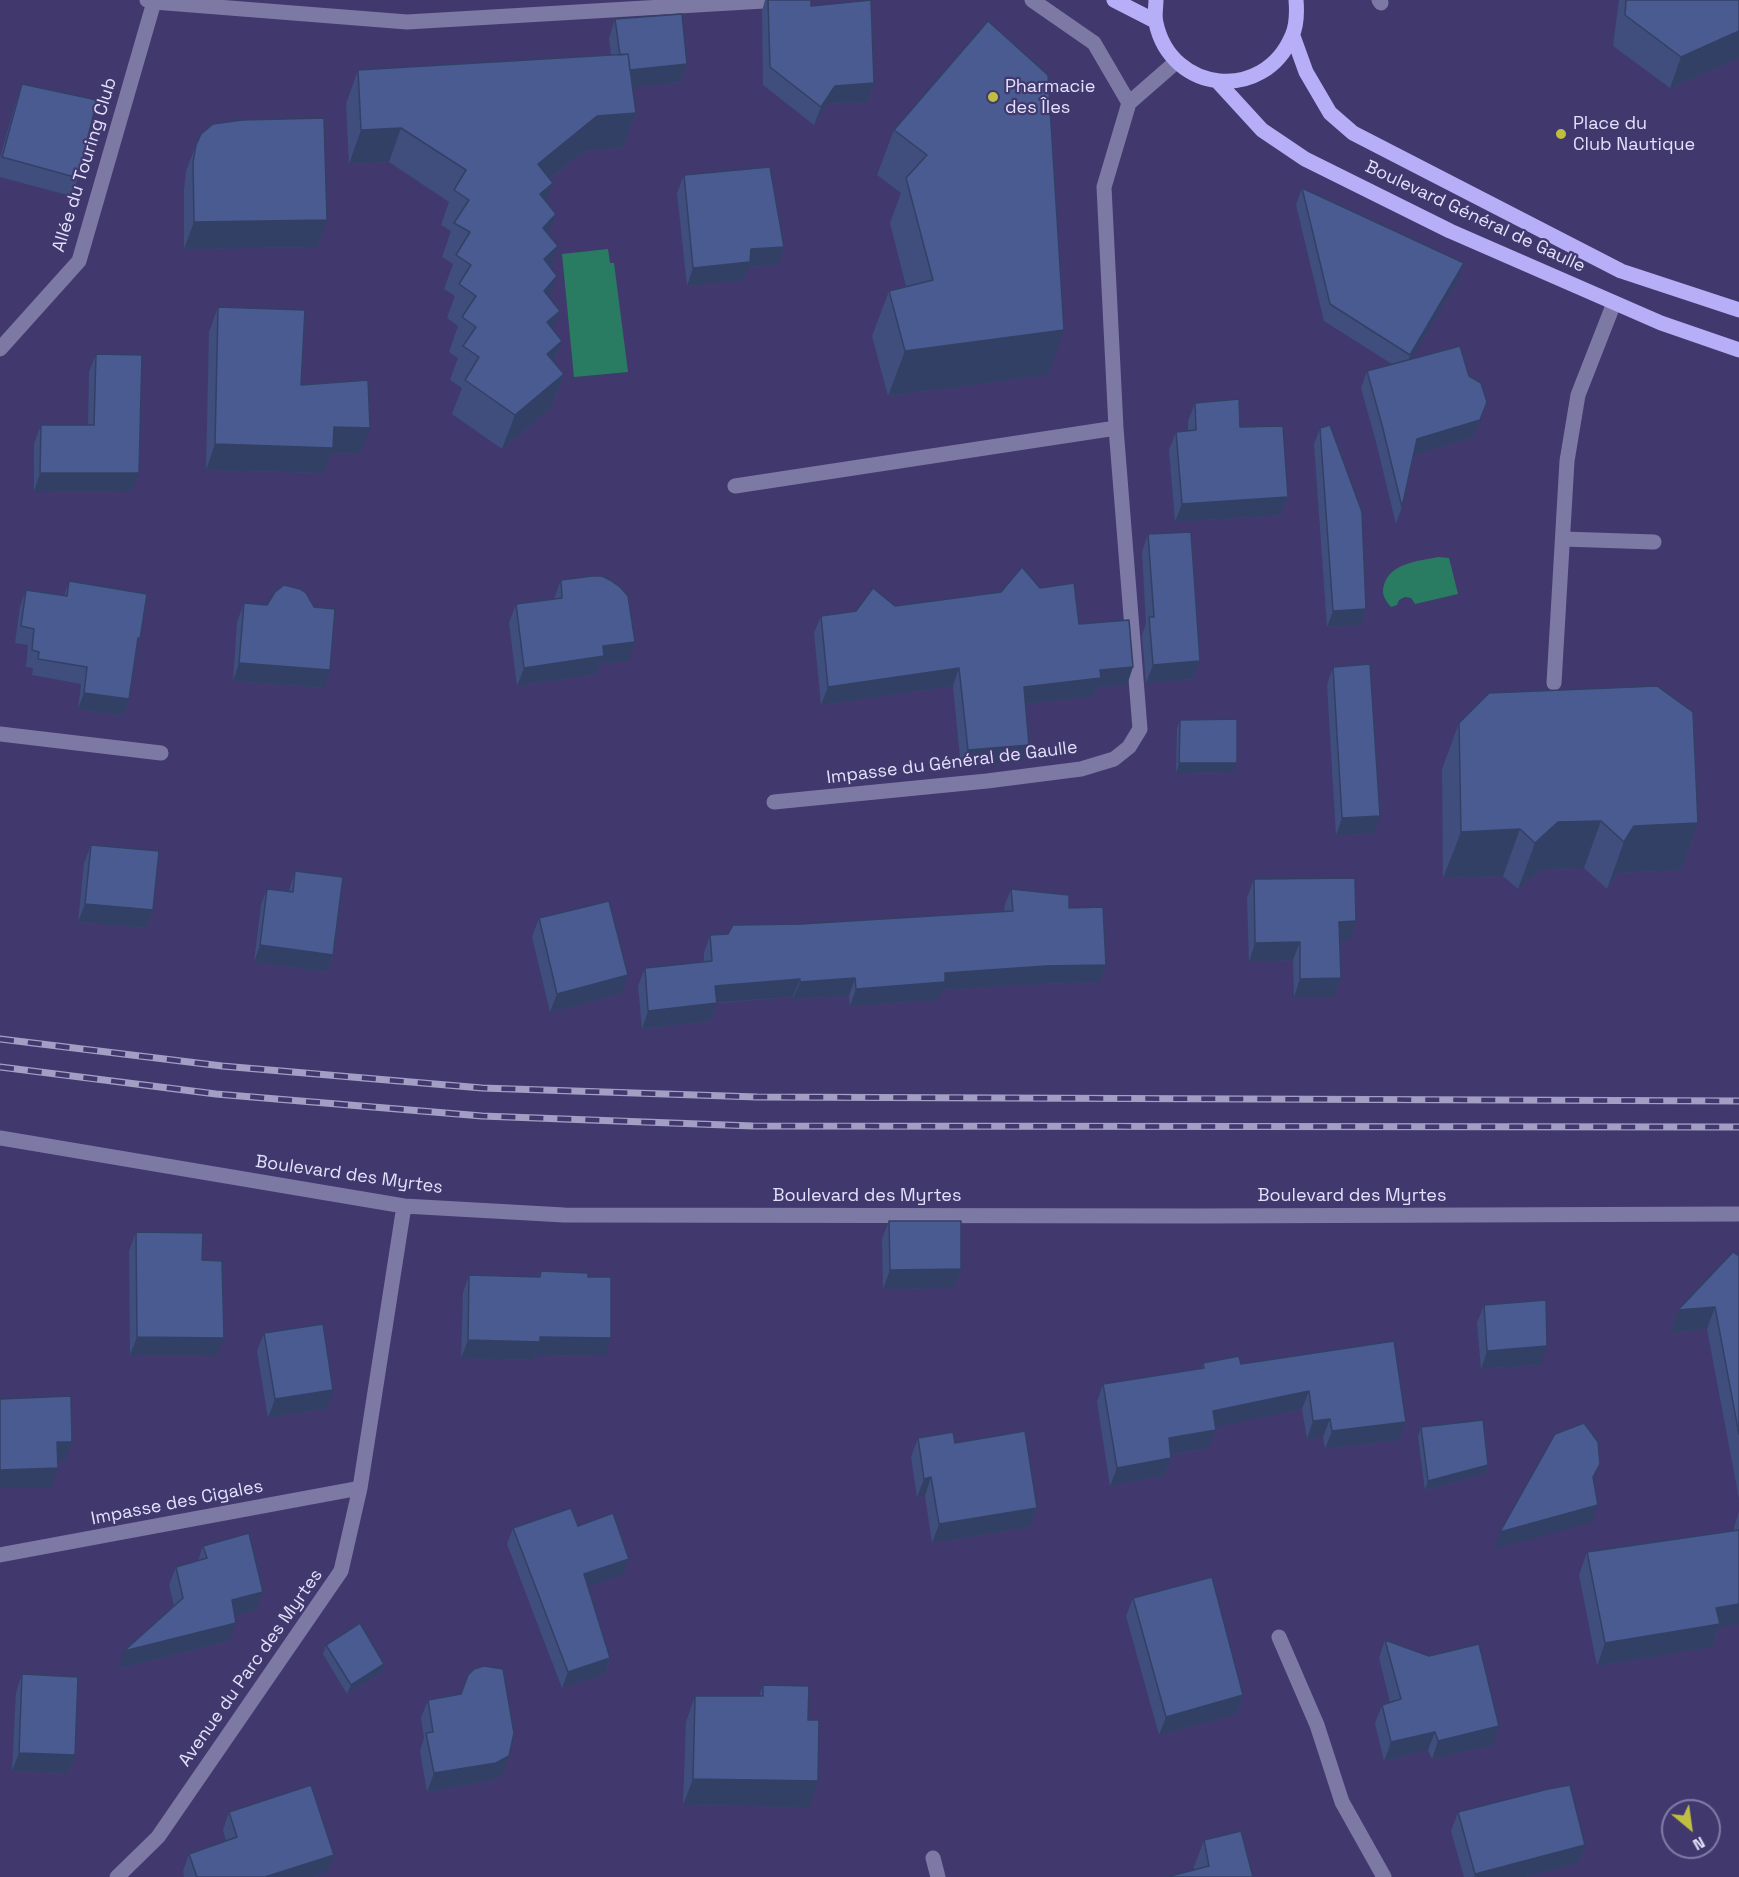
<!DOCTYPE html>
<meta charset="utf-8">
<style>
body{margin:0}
#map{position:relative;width:1739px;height:1877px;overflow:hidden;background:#41396e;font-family:"Space Grotesk",sans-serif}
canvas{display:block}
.north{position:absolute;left:1661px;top:1799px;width:60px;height:60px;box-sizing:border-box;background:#41396e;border:2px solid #817ca6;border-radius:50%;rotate:151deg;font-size:16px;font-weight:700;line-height:24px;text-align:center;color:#e2e1fb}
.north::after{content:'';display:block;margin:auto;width:21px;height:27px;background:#c0be40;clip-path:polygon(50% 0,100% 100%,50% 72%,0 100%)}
</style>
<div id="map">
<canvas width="1739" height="1877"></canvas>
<div class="north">N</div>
</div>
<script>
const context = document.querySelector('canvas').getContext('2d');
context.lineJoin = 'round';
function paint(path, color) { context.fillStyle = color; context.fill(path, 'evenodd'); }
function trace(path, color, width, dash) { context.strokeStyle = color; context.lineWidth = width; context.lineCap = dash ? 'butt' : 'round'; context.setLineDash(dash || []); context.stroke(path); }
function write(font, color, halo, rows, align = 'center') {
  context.font = font + ' "Space Grotesk",sans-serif'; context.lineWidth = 4.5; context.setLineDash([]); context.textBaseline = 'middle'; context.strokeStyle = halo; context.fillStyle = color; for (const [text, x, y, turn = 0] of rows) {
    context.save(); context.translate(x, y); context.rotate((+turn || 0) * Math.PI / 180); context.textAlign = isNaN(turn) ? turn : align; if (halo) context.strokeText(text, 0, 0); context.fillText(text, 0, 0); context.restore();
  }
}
const water = new Path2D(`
 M608,249L610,263H614L628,372L574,377L562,254Z
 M1438,557L1449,558L1458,594L1415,604L1411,598L1405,597L1399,600L1397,605L1391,607C1385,600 1381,594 1384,585C1390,563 1419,561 1438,557Z`);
const minor = new Path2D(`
 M147,0L154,2L407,22L781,0
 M1032,0L1094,43L1129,103
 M1379,0L1381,3
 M0,349L79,261L154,2
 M735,486L1116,428
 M1563,539L1654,542
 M1554,683L1567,461L1578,395L1614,303
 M0,734L161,753
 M774,802L987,781L1081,769L1114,759L1129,747L1140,729L1116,428L1104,187L1129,103L1176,62
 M0,1138L404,1206L564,1215L1201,1216L1739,1214
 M0,1555L360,1488
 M1279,1637L1317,1725L1342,1802L1384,1877
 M933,1858L938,1877
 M117,1877L158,1837L341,1571L360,1488L404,1206`);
const major = new Path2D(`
 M1114,0L1155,21
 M1156,0C1156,7 1154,16 1156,23C1171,93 1264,103 1292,36C1297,25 1297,12 1296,0
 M1293,36L1306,72L1330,113L1353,133L1621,271L1739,310
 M1218,82L1262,130L1305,159L1450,231L1661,323L1739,350`);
const rail = new Path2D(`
 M0,1039L222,1066L482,1088L757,1097L1739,1101
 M0,1067L216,1094L482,1116L753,1126L1739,1127`);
const wall = new Path2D(`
 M765,0H811V6L874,83L867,102L828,104L814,125L763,85L762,11Z
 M1619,0H1739V58L1670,88L1613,46Z
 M615,19L687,64L680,82L632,87L636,113L623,147L584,151L550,179L546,202L548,234L558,246L550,268L549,298L553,329L562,341L554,363L564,374L551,408L502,449L452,414L462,388L450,380L458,358L449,352L458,326L447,318L455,296L444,289L453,264L442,257L451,231L441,225L449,202L389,162L349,164L346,104L358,70L611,55L609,38Z
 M988,21L1048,375L888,396L872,336L889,291L906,286L890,223L901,193L877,175L894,130Z
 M22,84L78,178L71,196L0,177V157L16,102Z
 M196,145L317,247L184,249V190L186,171Z
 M684,175L778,265L749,267L744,280L687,286L677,193Z
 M1302,188L1458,281L1411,359L1474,437L1414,455L1402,507L1396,524L1376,442L1361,388L1367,371L1392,364L1324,321L1296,205Z
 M218,307L301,385L360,454L331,453L323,473L206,470L209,332Z
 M96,354L132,491L34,492V444L41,425H88L89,372Z
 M1195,403L1240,427L1288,497L1281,515L1175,522L1169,450L1176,432L1188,431V421Z
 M1320,428L1360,625L1327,627L1314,444Z
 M1148,534L1200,661L1193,679L1146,683L1142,635L1146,624L1142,552Z
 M561,580L628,661L601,664L597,674L517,686L509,623L516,604L554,599Z
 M69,581L137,649L129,699L123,716L78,709L81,684L32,675L33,668L26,667L28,645L15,643L20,607L26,590L64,596Z
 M1040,588L1079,624L1127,685L1097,687L1094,696L1025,704L1029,745L1023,762L961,768L953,686L821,705L814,633L821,616Z
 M244,603L314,607L324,688L233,681L237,622Z
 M1333,667L1374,833L1336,836L1327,685Z
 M1180,720L1233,772L1176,773L1177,729Z
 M1459,723L1698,823L1681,870L1617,873L1607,889L1584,868L1541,869L1518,889L1503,876L1443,878L1442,769Z
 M91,845L153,910L146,928L78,922L84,863Z
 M295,871L333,955L327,972L254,962L261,905L267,889L289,891Z
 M1254,879L1350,940H1340L1341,978L1334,997H1294L1293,960L1249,962L1247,898Z
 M1011,889L1069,908L1106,965L1100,982L1039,984L942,990L939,1000L850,1006L849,996L793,999V997L717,1003L710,1021L642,1029L638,986L645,968L704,962V953L710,935L1005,912L1004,907Z
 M539,918L621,994L550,1012L532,937Z
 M889,1221L961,1269L954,1288L883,1289L882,1239Z
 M136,1232L202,1260L217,1356L130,1355L129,1251Z
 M1739,1256V1499L1707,1329L1670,1333L1678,1310Z
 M541,1271L588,1277L605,1356L535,1355L534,1360L461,1358L463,1293L469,1275L538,1277Z
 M1484,1305L1540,1365L1481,1369L1477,1323Z
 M264,1333L327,1408L268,1418L257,1351Z
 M1203,1363L1241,1364L1406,1422L1399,1440L1325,1449L1323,1437L1307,1439L1302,1409L1215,1427L1209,1448L1170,1455L1171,1458L1164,1476L1110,1486L1097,1402L1103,1384L1201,1369Z
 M1421,1427L1488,1465L1485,1474L1425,1490L1418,1437Z
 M918,1438L955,1443L1037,1508L1030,1527L932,1543L925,1496L917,1497L911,1457Z
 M1739,1512V1624L1718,1629L1712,1647L1597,1666L1579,1575L1587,1552L1734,1530V1527Z
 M578,1526L629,1559L623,1575L588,1586L610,1658L605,1674L562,1688L507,1544L513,1528Z
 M203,1546L256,1610L235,1615L229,1641L117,1669L174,1606L169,1585L176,1567L198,1560Z
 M1133,1598L1243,1695L1237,1714L1159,1735L1126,1616Z
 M1385,1640L1493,1745L1432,1759L1428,1750L1384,1761L1375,1723L1382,1705L1390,1702L1379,1658Z
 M326,1645L384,1664L381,1673L347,1694L323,1654Z
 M22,1674L75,1755L68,1773L12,1771L16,1693Z
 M763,1685L808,1720L809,1807L683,1805L686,1722L695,1696H759Z
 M428,1700L503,1775L489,1781L427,1792L420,1751L424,1738L421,1718Z
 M229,1812L334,1855L327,1873L314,1877H184L183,1871L189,1854L226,1841L223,1830Z
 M1458,1812L1585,1845L1578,1863L1526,1877H1464L1451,1831Z
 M1204,1840L1253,1877L1194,1870V1867Z`);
const shadedWall = new Path2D(`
 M1739,31V58L1670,88L1681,57Z
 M687,64L680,82L615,89L622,70Z
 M874,83L867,102L828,104L814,125L821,107L835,86Z
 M636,113L623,147L584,151L525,199L538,164L597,116Z
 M401,128L389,162L349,164L361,130Z
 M553,183L541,217L540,194Z
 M556,214L543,248V228Z
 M327,220L317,247L184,249L194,222Z
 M558,246L546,281L544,259Z
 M784,247L778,265L749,267L744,280L687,286L693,268L751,249Z
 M1464,263L1458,281L1404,372L1410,355Z
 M557,276L545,311L544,291Z
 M560,311L547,345V322Z
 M1064,330L1048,375L888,396L905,351Z
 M562,341L549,376L547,354Z
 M564,374L551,408L502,449L515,415Z
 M1480,420L1474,437L1411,456L1417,439Z
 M334,427L370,428L360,454L331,453L323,473L206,470L215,444Z
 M40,473H139L132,491L34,492Z
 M1288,497L1281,515L1175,522L1182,504Z
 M1366,609L1360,625L1327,627L1333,611Z
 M635,642L628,661L601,664L597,674L517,686L524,668L603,646Z
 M1200,661L1193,679L1146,683L1153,665Z
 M239,663L330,670L324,688L233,681Z
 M1133,667L1127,685L1097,687L1094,696L1017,705L1024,687L1100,670Z
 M959,668L953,686L821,705L828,687Z
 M84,693L129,699L123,716L78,709Z
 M1029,745L1023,762L961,768L968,750Z
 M1179,763H1237L1233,772L1176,773Z
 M1380,816L1374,833L1336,836L1342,818Z
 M1601,821L1584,868L1541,869L1518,889L1535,843L1558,822Z
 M1698,823L1681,870L1617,873L1607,889L1624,842L1634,826Z
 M1520,829L1503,876L1443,878L1461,832Z
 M85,904L153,910L146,928L78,922Z
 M1356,921L1350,940L1333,941L1339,922Z
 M1300,942L1293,960L1249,962L1255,943Z
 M260,945L333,955L327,972L254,962Z
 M1106,965L1100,982L1039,984L942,990L939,1000L850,1006L856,989L945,973L1046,966Z
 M628,975L621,994L550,1012L557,994Z
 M855,978L849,996L793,999L800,982Z
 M1341,978L1334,997H1294L1300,979Z
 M800,979L793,997L709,1003L715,986Z
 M717,1003L710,1021L642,1029L648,1011Z
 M961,1269L954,1288L883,1289L890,1270Z
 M1715,1307L1707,1329L1670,1333L1678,1310Z
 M137,1337L224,1338L217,1356L130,1355Z
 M540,1337L611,1338L605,1356L535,1355L534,1360L461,1358L468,1340Z
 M1547,1346L1540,1365L1481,1369L1487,1351Z
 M333,1390L327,1408L268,1418L275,1399Z
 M1309,1391L1302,1409L1207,1429L1213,1411Z
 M1330,1419L1323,1437L1307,1439L1313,1421Z
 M1406,1422L1399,1440L1325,1449L1332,1431Z
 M1216,1430L1209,1448L1162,1456L1169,1438Z
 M57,1442H72L65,1461H50Z
 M1171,1458L1164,1476L1110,1486L1117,1468Z
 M1600,1464L1593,1481V1477Z
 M1488,1465L1485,1474L1425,1490L1428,1481Z
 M58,1468L51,1487L0,1488V1470Z
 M931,1477L925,1496L917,1497L924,1479Z
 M1598,1505L1592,1522L1494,1549L1500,1532Z
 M1037,1508L1030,1527L932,1543L939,1524Z
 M629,1559L623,1575L579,1590L584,1574Z
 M263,1592L256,1610L225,1618L232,1600Z
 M1739,1604V1624L1718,1629L1712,1647L1597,1666L1605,1643L1716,1608Z
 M236,1623L229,1641L117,1669L124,1651Z
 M610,1658L605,1674L562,1688L568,1672Z
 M384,1664L381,1673L347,1694L351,1685Z
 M1243,1695L1237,1714L1159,1735L1166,1717Z
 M1499,1726L1493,1745L1432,1759L1438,1741Z
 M1435,1732L1428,1750L1384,1761L1391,1742Z
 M19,1753L75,1755L68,1773L12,1771Z
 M509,1756L503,1775L489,1781L427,1792L434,1773Z
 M693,1779L818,1781L809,1807L683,1805Z
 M1585,1845L1578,1863L1526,1877H1474L1475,1874Z
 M334,1855L327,1873L314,1877H265Z`);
const building = new Path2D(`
 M768,0H811V6L871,0L874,83L835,86L821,107L770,67Z
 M1626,0H1739V31L1681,57L1625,15Z
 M682,14L687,64L630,70L628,54L620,55L615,19Z
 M988,21L1048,75L1064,330L905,351L889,291L933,280L906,178L927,155L894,130Z
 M628,54L636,113L597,116L538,164L553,183L540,194L556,214L543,228L558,246L544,259L557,276L544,291L560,311L547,322L562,341L547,354L564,374L515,415L465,380L479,357L463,346L476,327L462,317L476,296L459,284L471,265L456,255L470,232L454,223L469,200L454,190L466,170L401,128L361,130L358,70Z
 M22,84L97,100L78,178L2,157Z
 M324,118L327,220L194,222L193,163L196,145L201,134L213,124L242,120Z
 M770,167L784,247L751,249L750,262L693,268L684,175Z
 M1302,188L1464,263L1410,355L1330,304Z
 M218,307L305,310L301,385L368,380L370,428L334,427L333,448L215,444Z
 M1460,346L1469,376L1481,383L1487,402L1480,420L1417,439L1402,507L1382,425L1367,371Z
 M96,354L142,355L139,473H40L41,425H94Z
 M1239,399L1240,427L1283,426L1288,497L1182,504L1176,432L1196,430L1195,403Z
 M1330,425L1362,512L1366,609L1333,611L1320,428Z
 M1191,532L1200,661L1153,665L1149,617H1154L1148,534Z
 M1022,567L1040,588L1074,583L1079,624L1129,620L1133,667L1100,670L1101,678L1024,687L1029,745L968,750L959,668L828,687L821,616L856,611L873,588L895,606L1001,592Z
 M592,576H602L610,580L620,587L628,596L635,642L603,646L604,656L524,668L516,604L562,598L561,580Z
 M69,581L147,594L140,639L138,638L129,699L84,693L87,667L38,659L39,652L32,650L34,629L21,626L26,590L67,596Z
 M284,585L300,589L306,593L314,607L335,609L330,670L239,663L244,603L267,605L275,592Z
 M1370,664L1380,816L1342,818L1333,667Z
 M1657,686L1693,712L1698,823L1634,826L1624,842L1601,821L1558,822L1535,843L1520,829L1461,832L1459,723L1489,693Z
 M1237,719V763H1179L1180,720Z
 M91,845L159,851L153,910L85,904Z
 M295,871L343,877L333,955L260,945L267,889L293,892Z
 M1355,878L1356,921L1339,922L1341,978L1300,979V942L1255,943L1254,879Z
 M1011,889L1069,895V908L1103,907L1106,965L1046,966L945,973V982L856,989L855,978L800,982V979L715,986L717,1003L648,1011L645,968L712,961L710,935L728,934L733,925L801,924L1013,911Z
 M609,901L628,975L557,994L539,918Z
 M889,1221H961V1269L890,1270Z
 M136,1232L203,1233L202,1260L222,1261L224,1338L137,1337Z
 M1733,1252L1739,1256V1434L1715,1307L1678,1310Z
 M541,1271L588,1273V1277H611V1338L540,1337V1342L468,1340L469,1275L540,1277Z
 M1546,1300L1547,1346L1487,1351L1484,1305Z
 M323,1324L333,1390L275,1399L264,1333Z
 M1394,1341L1406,1422L1332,1431L1330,1419L1313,1421L1309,1391L1213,1411L1216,1430L1169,1438L1171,1458L1117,1468L1103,1384L1204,1368L1203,1363L1239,1356L1241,1364Z
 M71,1396L72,1442H57L58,1468L0,1470V1399Z
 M1483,1420L1488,1465L1428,1481L1421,1427Z
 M1584,1423L1598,1442L1600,1464L1593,1477L1598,1505L1500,1532L1555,1434Z
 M1025,1431L1037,1508L939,1524L931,1477L924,1479L918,1438L953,1432L955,1443Z
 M571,1508L578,1526L613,1513L629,1559L584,1574L610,1658L568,1672L513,1528Z
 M1739,1530V1604L1716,1608L1720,1624L1605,1643L1587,1552Z
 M249,1533L263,1592L232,1600L236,1623L124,1651L183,1598L176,1567L207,1558L203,1546Z
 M1212,1577L1243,1695L1166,1717L1133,1598Z
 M360,1623L384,1664L351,1685L326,1645Z
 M1385,1640L1429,1656L1479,1644L1499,1726L1438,1741L1435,1732L1391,1742L1382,1705L1401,1699Z
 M484,1666L503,1669L514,1733L509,1756L496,1763L434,1773L426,1733L433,1732L428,1700L461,1694L468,1675L474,1669Z
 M22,1674L78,1677L75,1755L19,1753Z
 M763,1685L809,1686L808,1720H819L818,1781L693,1779L695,1696H763Z
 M311,1785L334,1855L265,1877H197L189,1854L237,1837L229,1812Z
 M1570,1785L1585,1845L1475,1874L1458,1812L1548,1789Z
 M1241,1831L1253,1877H1167L1209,1866L1204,1840Z`);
const markers = [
 [993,97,6,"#c0be40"],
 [1561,134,6,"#c0be40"]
];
const poiNames = [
 ["Pharmacie",1005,87],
 ["des Îles",1005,108],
 ["Place du",1573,124],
 ["Club Nautique",1573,145]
];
const streetNames = [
 ["Allée du Touring Club",85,165,-73],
 ["Boulevard Général de Gaulle",1475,217,25],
 ["Impasse du Général de Gaulle",952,763,-7],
 ["Boulevard des Myrtes",349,1175,8],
 ["Boulevard des Myrtes",867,1196],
 ["Boulevard des Myrtes",1352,1196],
 ["Impasse des Cigales",177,1503,-11],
 ["Avenue du Parc des Myrtes",251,1668,-55]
];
paint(water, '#297c61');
trace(minor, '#7d79a5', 15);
trace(major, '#b6aff7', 15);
trace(rail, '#a39fc4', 7);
trace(rail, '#41396e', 4.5, [14]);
paint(wall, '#3f4e7c');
paint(shadedWall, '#334065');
paint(building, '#495b90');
trace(building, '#334065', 1.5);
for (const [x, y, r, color] of markers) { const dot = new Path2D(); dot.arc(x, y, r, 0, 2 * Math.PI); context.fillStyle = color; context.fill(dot); trace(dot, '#41396e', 2); }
write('18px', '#e2e1fb', '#41396e', poiNames, 'left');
write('18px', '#e2e1fb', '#41396e', streetNames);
</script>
